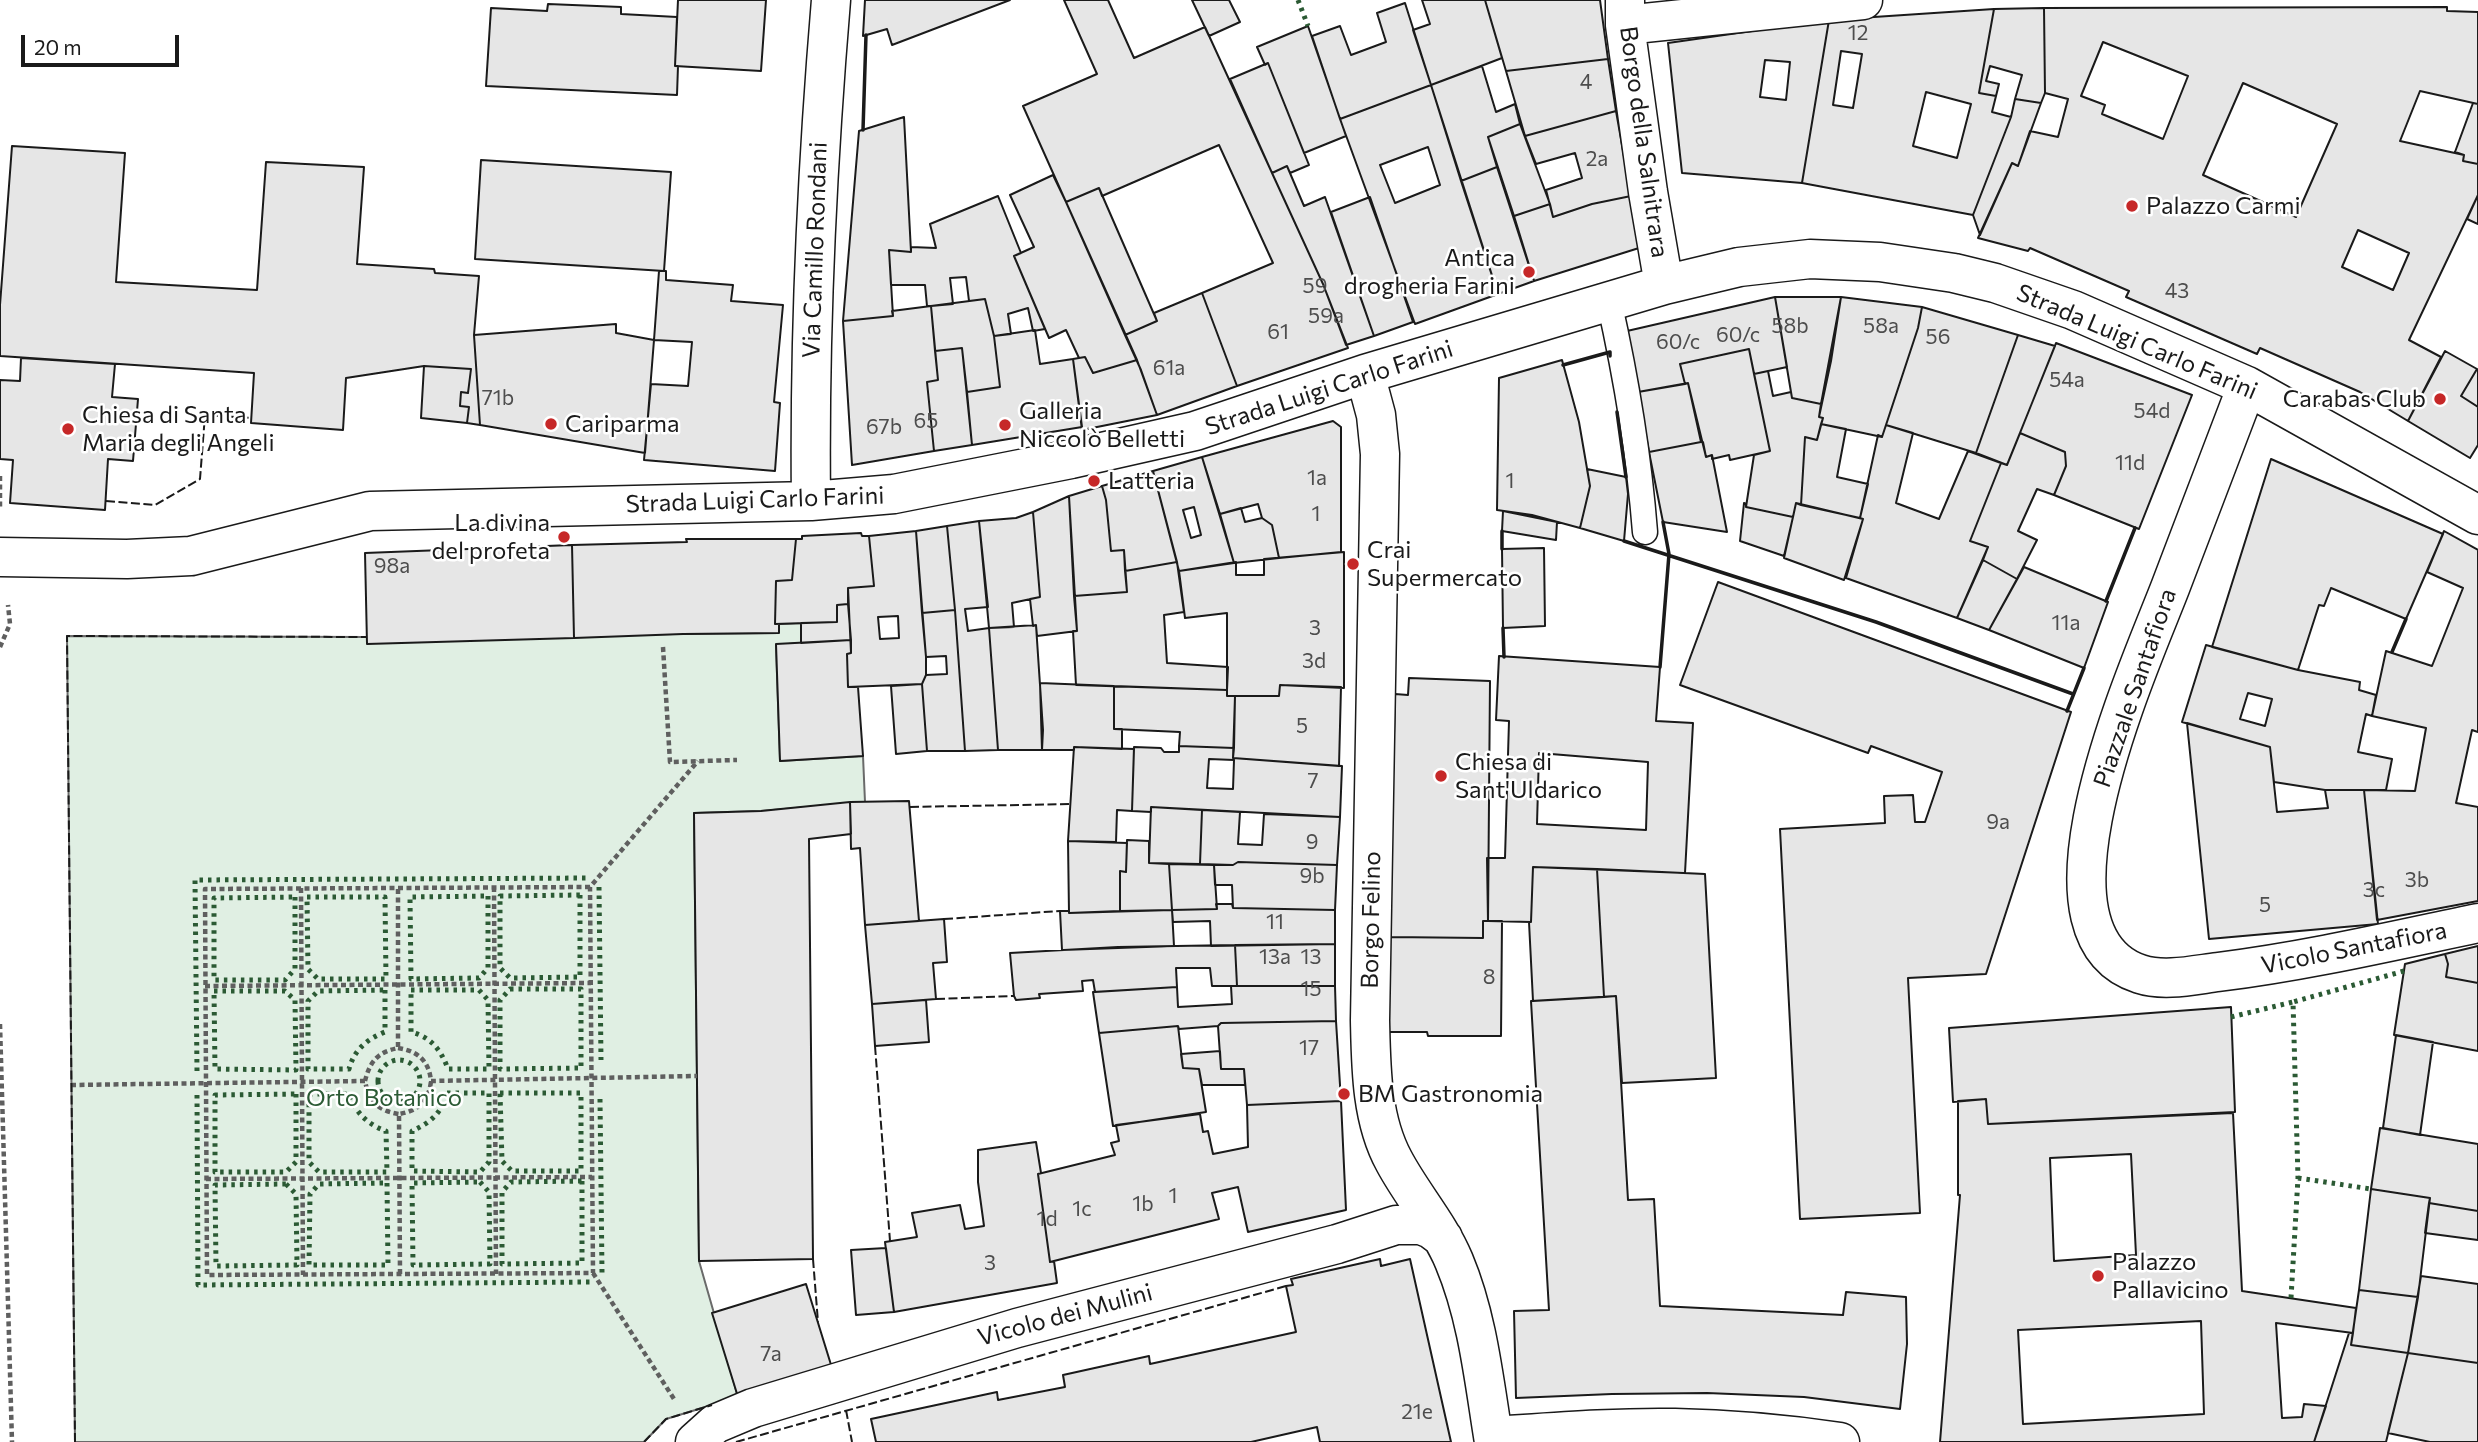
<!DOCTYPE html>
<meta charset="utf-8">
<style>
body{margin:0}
#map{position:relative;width:2478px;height:1442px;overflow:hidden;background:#fff;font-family:Commissioner,sans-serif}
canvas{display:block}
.scale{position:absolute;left:21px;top:35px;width:158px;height:32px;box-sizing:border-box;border:4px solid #1a1a1a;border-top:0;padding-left:9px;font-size:21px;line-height:24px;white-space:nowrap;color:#1a1a1a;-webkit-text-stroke:5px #fff;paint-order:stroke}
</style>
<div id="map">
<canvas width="2478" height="1442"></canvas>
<div class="scale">20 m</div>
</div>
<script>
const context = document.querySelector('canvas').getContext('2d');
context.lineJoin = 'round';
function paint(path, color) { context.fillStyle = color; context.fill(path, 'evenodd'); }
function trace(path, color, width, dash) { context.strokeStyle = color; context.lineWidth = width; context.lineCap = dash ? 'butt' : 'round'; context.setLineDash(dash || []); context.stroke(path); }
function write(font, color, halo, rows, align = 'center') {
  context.font = font + ' Commissioner,sans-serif'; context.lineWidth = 5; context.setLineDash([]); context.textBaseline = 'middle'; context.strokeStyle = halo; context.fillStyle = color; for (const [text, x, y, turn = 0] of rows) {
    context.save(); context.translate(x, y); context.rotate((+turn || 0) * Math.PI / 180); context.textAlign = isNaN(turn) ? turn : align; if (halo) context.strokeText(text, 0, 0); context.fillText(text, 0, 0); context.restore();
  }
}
const green = new Path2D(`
 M801,623V643L776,645L780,761L863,756L865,802L761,811L694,813L699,1261L738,1397L666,1419L644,1442H75L67,636L367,637L778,633L779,624Z`);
const building = new Path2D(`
 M678,0H766L761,71L675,66Z
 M865,0H1010L892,45L887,29L863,36Z
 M1064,0H1108L1134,58L1205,27L1323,284L1348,348L1237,386L1202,293L1273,263L1219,145L1102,196L1099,188L1066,202L1023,106L1097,74Z
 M1192,0H1229L1240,22L1209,36Z
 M1422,0H1485L1502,58L1431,85L1413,30L1430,24Z
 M1485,0H1600L1608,59L1506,71Z
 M1405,3L1431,85L1340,119L1312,36L1340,26L1351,55L1386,42L1377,13Z
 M548,4L621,7V14L677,17L675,66H678L677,95L486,86L491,8L547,11Z
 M2447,7V11L2478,12V104L2420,91L2400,141L2464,155L2463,161L2478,164V195L2409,340L2441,357L2408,421L2360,392L2260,348L2257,354L2126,297L2129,291L2030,248L2028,251L1978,238L2012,163L2018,166L2030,131L2058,137L2068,99L2045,93L2044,8ZM2103,42L2188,76L2163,139L2102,114L2105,105L2081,96ZM2243,83L2337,124L2296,217L2203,175ZM2358,230L2409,253L2393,290L2342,267Z
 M2044,8L2045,93L2041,103L2015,99L2022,75L1990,66L1986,81L1999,84L1996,96L1979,93L1994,9Z
 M1994,9L1979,93L1996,96L1992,112L2011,117L1973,215L1802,183L1829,20ZM1841,51L1862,54L1853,108L1833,105ZM1926,92L1971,104L1957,158L1913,146Z
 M1829,20L1802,183L1682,173L1668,43ZM1765,60L1790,62L1786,100L1760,97Z
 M1308,26L1346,136L1304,153L1268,63L1265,65L1257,47Z
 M1608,59L1616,111L1525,136L1506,71Z
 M1268,63L1309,165L1290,173L1287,166L1272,173L1230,79Z
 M1482,66L1496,112L1515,104L1520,124L1488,137L1497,167L1461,181L1431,85Z
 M1431,85L1498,294L1415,324L1340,119ZM1428,147L1440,185L1395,203L1380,165Z
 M2015,99L2041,103L2018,166L2012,163L1980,235L1973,215L2011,117Z
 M2473,103L2478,104V164L2463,161L2464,155L2455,152Z
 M1616,111L1631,196L1592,204L1553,217L1546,190L1582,178L1575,153L1536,164L1525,136Z
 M904,117L911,252L889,250L893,316L843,321L859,131Z
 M1520,124L1550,204L1514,216L1488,137Z
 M12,146L125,153L116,282L257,290L266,162L364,167L357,264L434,269L435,273L479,276L474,335L480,425L467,423L469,407L460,406L461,392L468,393L471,369L424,366L346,378L343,430L251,423L254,373L0,356V305Z
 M481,160L671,172L664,271L475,259Z
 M1287,166L1304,206L1325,197L1374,336L1346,345L1323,284L1272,173Z
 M1497,167L1534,281L1498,294L1461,181Z
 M1053,175L1066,202L1137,360L1093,373L1085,357L1079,358L1066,330L1049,338L1014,256L1034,247L1010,195Z
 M1099,188L1157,321L1125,335L1066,202Z
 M2478,195V224L2467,219Z
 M998,196L1021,253L1014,256L1045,329L1033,331L1028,308L1008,314L1011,334L994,336L985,299L969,301L966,277L950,278L953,304L931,306H927L925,285H891L889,250L911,252V247L936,248L930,224Z
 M1631,196L1639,248L1534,281L1514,216L1550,204L1553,217L1592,204Z
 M1370,197L1413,322L1374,336L1331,212Z
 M659,271H666V280L733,285L731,301L783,305L774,402L780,403L775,471L644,460L651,384L688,386L692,342L654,340Z
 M1202,293L1237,386L1157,415L1141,370L1125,335L1157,321L1154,313Z
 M1775,297H1841L1821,404L1792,398Z
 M1775,297L1787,367L1754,374L1749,349L1680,364L1685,384L1638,392L1627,331Z
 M1841,297L1922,307L1918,328L1882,437L1821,424L1823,418L1819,417L1831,361Z
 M985,299L994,336L1000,387L967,392L962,348L935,351L931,306Z
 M931,306L938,380L927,382L934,451L852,465L843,321L893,316L892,311Z
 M1922,307L2018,335L1976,453L1886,425L1918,328Z
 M616,324V333L654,340L645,453L480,425L474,335Z
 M1035,330L1040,364L1073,359L1082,427L972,445L967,392L1000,387L994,336Z
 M2018,335L2055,346L2007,465L1976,453Z
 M2056,343L2192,395L2139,529L2054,495L2066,466L2065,452L2020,433Z
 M962,348L972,445L934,451L927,382L938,380L935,351Z
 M1749,349L1770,451L1730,460L1729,455L1712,459V455L1706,457L1688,383L1685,384L1680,364Z
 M2445,351L2477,369L2461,396L2478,407V445L2470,458L2408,421Z
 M1085,357L1093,373L1137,360L1157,415L1082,430L1073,359Z
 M21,358L115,364L112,397L138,399L133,461L108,459L105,510L10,503L13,460L0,459V380L20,381Z
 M1562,360L1579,422L1590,486L1580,528L1532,515L1497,510L1499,378Z
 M424,366L471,369L468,393L461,392L460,406L469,407L467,423L421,418Z
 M2477,369L2478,370V407L2461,396Z
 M1768,371L1773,396L1791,392L1792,398L1821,404L1819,417L1823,418L1817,440L1805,437L1801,505L1796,503L1793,517L1746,507L1754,455L1770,451L1754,374Z
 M1688,383L1701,442L1649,452L1638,392Z
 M1333,421L1341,427V552L1279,558L1272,525L1262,518L1258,504L1220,514L1202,457Z
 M1821,424L1846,429L1837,477L1868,484L1860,518L1801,505L1805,437L1817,440Z
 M1886,425L1913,433L1896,503L1939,519L1968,451L2001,463L1970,541L1988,547L1957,618L1846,578L1863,519L1860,518L1878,435L1882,437Z
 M2020,433L2065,452L2066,466L2054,495L2037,489L2018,531L2037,540L2017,579L1983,560L1988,547L1970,541L2001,463L2007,465Z
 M1701,442H1703L1706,457L1712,455L1727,532L1663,522L1649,452Z
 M1202,457L1234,563L1179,571L1153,471ZM1194,507L1201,535L1191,538L1183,510Z
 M2271,459L2443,534L2406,619L2331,588L2324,606L2319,605L2298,670L2212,647Z
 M1587,469L1626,477L1628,494L1624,541L1580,528L1590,486Z
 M1153,471L1177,562L1125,571L1124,550L1111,551L1106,500L1102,486Z
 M1102,486L1106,500L1111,551L1124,550L1127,592L1074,596L1069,496Z
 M1069,496L1077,631L1037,636L1036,625L1033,626L1030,599L1040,597L1033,512Z
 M1744,503L1746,504V507L1793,517L1784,556L1740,541Z
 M1796,503L1863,519L1844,580L1784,558Z
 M1241,508L1245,522L1262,518L1272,525L1279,558L1234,563L1220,514Z
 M1503,511L1557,522L1556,540L1502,531Z
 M1033,512L1040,597L1012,603L1014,627L989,628L979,521L1016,518Z
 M979,521L988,607L965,609L968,631L989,628L998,750L965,751L955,610L947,526Z
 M947,526L955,610L922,613L916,531Z
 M916,531L926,657V675L922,684L848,687L847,654L851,653L848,588L874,586L869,536ZM898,616L899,638L880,639L878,617Z
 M2444,531L2478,550V732L2472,730L2456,803L2478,807V901L2377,920L2364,790L2415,791L2426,728L2372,716L2386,651L2432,666L2463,588L2427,572Z
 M861,533L862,536H869L874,586L848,588V604L837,605V622L775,624L776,581L792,580L796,539H802V536Z
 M686,539H796L792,580L776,581L775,624H779V633L683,634L574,638L572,545L687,542Z
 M572,545L574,638L367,644L365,553Z
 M1544,548L1545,626L1503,628L1502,549Z
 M1344,552V688L1280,685L1279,696H1227V613L1185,618L1179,571L1236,562V575H1264V559Z
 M1983,560L2017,579L1989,630L1957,618Z
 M1177,562L1184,612L1164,615L1167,663L1228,667L1227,690L1076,685L1073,631H1077L1074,596L1127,592L1125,571Z
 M2024,567L2108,602L2084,668L1989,630Z
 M1718,582L2071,712L1986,974L1908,978L1920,1213L1800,1219L1780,829L1885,823L1884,796L1913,795L1915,822H1925L1942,772L1871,746L1868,753L1680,685Z
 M848,604L851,640L801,643V623L837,622V605Z
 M955,610L965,751H927L922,684L926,675L947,674L946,656L926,657L922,613Z
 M1036,625L1043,730L1042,750H998L989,628Z
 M851,640V653L847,654L848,687H858L863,756L780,761L776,644Z
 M2206,645L2298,670L2360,682L2359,690L2376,695L2372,716L2366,714L2358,752L2392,759L2386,790H2325L2274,782L2270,747L2182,722ZM2248,693L2272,699L2265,726L2240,719Z
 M1499,656L1660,667L1656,721L1693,723L1685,873L1533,867L1531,922L1488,921L1487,858H1505L1509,721L1496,720ZM1539,753L1648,762L1646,830L1537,824Z
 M1409,678L1490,681L1488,921H1483V938L1389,937L1395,694L1408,695Z
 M1040,683L1114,686V729H1122V749L1074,747V750H1042Z
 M922,684L927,751L896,754L891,686Z
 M1280,685L1341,687L1339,766L1233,758L1235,696H1279Z
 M1114,686L1227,690V696H1235L1234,748L1179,746L1180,732L1114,729Z
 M2187,723L2270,747L2277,812L2328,808L2325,790H2364L2378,924L2209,939Z
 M1179,746L1234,748L1233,758L1342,766L1340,817L1151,807V812L1132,811L1134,747L1161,748L1164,752H1179ZM1209,759L1234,760L1233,789L1207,788Z
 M1074,747L1134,749L1132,811L1117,810L1116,842L1068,841Z
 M909,801L919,921L865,925L860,848L851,849L850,802Z
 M850,802L851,834L809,839L813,1259L699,1261L694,813L761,811Z
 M1151,807L1202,810L1200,864L1149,863Z
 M1202,810L1240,812L1238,844L1262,845L1264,814L1340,817L1337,865L1238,862L1233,865L1200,864Z
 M1127,840L1149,841V863L1169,864L1172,910L1120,911V871L1126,872Z
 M1068,841L1127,843L1126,872L1120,871V911L1069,913Z
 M1238,862L1337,865L1335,910L1233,908L1232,885H1215L1214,865H1233Z
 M1169,864L1214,865L1217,909L1172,910Z
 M1533,867L1597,869L1604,997L1533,1001L1529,922H1531Z
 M1597,869L1705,874L1716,1078L1622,1083L1616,996L1604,997Z
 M1216,904H1232L1233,908L1335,910V944L1211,946L1210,921L1173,922L1172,910L1217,909Z
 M1172,910L1174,946L1062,950L1060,911H1069V913Z
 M944,919L947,962L933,963L936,999L872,1004L865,925Z
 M1483,921H1502L1501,1036H1428L1427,1032H1388L1389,937L1483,938Z
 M1335,944V986H1237L1235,945Z
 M1235,945L1237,986H1212L1210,968H1176L1177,987L1095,992L1093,980L1082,981L1083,991L1039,994L1040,998L1016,1000L1014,996L1010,953L1118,947Z
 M2478,946V983L2446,977L2448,964L2445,954Z
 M2445,954L2448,964L2446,977L2478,983V1051L2394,1035L2405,964Z
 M1231,986H1335L1336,1021L1221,1023L1218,1026L1179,1029L1178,1026L1099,1033L1093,992L1177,987L1178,1007L1232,1004Z
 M1616,996L1628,1200L1654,1199L1660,1306L1843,1315L1846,1292L1906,1297L1907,1344L1900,1409L1804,1397L1707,1393L1612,1394L1516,1398L1514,1311L1549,1310L1531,1001Z
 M926,1000L929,1042L875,1046L872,1004Z
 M2231,1007L2235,1112L1988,1124L1986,1099L1953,1102L1949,1028Z
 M1336,1021L1341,1101L1247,1105L1244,1069H1221L1218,1026L1221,1023Z
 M1178,1026L1183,1068L1199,1069L1206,1112L1113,1126L1099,1033Z
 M2396,1035L2433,1042L2420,1135L2383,1128Z
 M1220,1051L1221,1069H1244L1245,1085H1202L1199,1069L1183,1068L1181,1054Z
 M1986,1099L1988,1124L2233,1113L2242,1291L2356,1308L2353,1333L2276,1323L2282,1418L2302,1417L2304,1404L2326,1406L2314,1442H1940L1960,1195H1958V1101ZM2131,1154L2136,1255L2054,1261L2050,1158ZM2201,1321L2204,1414L2023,1424L2018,1330Z
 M1341,1101L1346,1210L1248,1232L1238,1187L1212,1193L1219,1219L1050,1262L1038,1174L1115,1155L1111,1143L1119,1141L1116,1125L1200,1114L1203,1132L1208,1131L1213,1154L1248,1147L1247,1105Z
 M2380,1128L2478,1144V1211L2429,1203L2430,1198L2371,1189Z
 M1036,1142L1041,1173L1038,1174L1050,1262L1054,1261L1057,1283L894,1312L885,1242L917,1237L912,1213L960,1205L965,1229L984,1226L978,1182V1150Z
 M2371,1189L2430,1198L2418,1297L2359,1290Z
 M2429,1203L2478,1211V1240L2425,1233Z
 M886,1248L894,1312L856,1315L851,1250Z
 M1380,1259L1381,1266L1410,1259L1451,1442H1320L1317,1427L1251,1442H876L871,1419L997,1392L998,1400L1065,1387L1063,1375L1149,1356L1150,1364L1296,1332L1286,1286L1293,1285L1291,1279Z
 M2421,1276L2478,1284V1363L2408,1353Z
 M806,1284L832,1368L738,1397L712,1313Z
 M2359,1290L2418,1297L2408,1353L2351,1345Z
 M2349,1333H2353L2351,1345L2408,1353L2386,1442H2314Z
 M2408,1353L2478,1363V1442H2430L2388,1433Z`);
const path = new Path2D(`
 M0,476V509
 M0,647L10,624L8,605
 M663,647L670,762L737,760
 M494,887L496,1274
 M590,887L205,889L207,1275L593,1273L590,887L698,761
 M301,888L303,1275
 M205,986L591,983
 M0,1024L12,1442
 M398,1048C418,1051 429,1061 431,1081L697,1076
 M365,1081C370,1061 378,1052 398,1048V888
 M71,1085L365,1081C369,1101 378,1111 399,1114
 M206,1179L592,1177
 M593,1273L674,1399
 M400,1274L399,1114C418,1111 429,1101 431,1081`);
const service = new Path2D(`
 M1609,301C1626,377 1639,455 1645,532`);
const minor = new Path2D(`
 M1625,0V25L1648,192L1664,285
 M1625,25L1863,0
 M1365,374L1376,415L1380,454L1370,1020C1371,1066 1371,1119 1394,1161C1412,1195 1439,1225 1454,1261C1478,1318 1484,1381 1494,1442
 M2247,386C2221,453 2196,521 2170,588C2140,666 2017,934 2140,974C2164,982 2194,975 2218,972C2306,961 2392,941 2478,923
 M811,501C809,334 817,167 831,0
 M0,557L127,559L191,556L370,511L811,501L894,494L1071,459L1195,431L1365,374L1664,285L1739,267L1810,259L1880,262L1954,273L1995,283L2073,310L2247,386L2478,515
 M1493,1436C1554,1432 1614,1427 1675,1428C1730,1429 1785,1434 1840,1442
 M695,1442L715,1424L753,1408L1017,1328L1337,1244L1396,1225H1421L1431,1229L1443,1238`);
const hedge = new Path2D(`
 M1298,0L1308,26
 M599,887L601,1060
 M580,895V977L510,978L500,968V896Z
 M488,896V968L479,978L411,979L410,897Z
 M295,897V969L285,980H214V898Z
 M307,897H385L386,979H318L308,969Z
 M510,989H581V1068L500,1069V1000Z
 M385,990V1032C367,1039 354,1050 349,1069H308V1001L318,991Z
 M411,990H479L488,1000L489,1069H448C441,1050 431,1037 411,1032Z
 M214,991H285L295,1000L296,1070L215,1069Z
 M2231,1017L2293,1002
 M378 1081a21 21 0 1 1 42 0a21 21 0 1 1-42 0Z
 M197,1071L195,880L590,878
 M447,1093H489V1162L480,1172L412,1171V1131C430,1123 442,1113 447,1093Z
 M500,1093H581V1171H512L502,1161Z
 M296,1094V1162L286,1172H215V1095Z
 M309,1094H349C355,1112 368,1125 386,1131L387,1172H319L309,1162Z
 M197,1095L198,1285L592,1282
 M600,1099L602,1273
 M2298,1178L2371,1189
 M582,1181V1263L502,1264V1192L511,1182Z
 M480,1182L489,1192L490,1264L413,1265L412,1183Z
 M387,1183L388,1265H309L310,1194L319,1184Z
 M286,1184L296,1194L297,1265L216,1266L215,1185Z
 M2291,1298L2298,1178L2293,1002L2404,971`);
const fence = new Path2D(`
 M106,501L155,505L200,479L205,415L251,418
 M910,807L1071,804
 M944,919L1060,911
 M936,999L1014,996
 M875,1046L890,1241
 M813,1259L818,1322
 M846,1410L852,1442
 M75,1442L67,636L367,637
 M644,1442L666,1419L712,1405
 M736,1442L1286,1286`);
const wall = new Path2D(`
 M863,130L866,35
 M1563,365L1610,352V356
 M1617,412L1626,477
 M1502,531V549
 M1624,541L1876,622L2073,694
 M2106,601L2135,528
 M1503,628L1504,657
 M2392,652L2406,619
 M1660,667L1669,554L1663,522
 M2067,711L2084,668`);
const markers = [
 [2132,206,7,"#c62828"],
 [1529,272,7,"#c62828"],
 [2440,399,7,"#c62828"],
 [551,424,7,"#c62828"],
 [1005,425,7,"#c62828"],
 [68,429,7,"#c62828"],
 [1094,481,7,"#c62828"],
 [564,537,7,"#c62828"],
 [1353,564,7,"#c62828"],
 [1441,776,7,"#c62828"],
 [1344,1094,7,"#c62828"],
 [2098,1276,7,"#c62828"]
];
const numberNames = [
 ["12",1858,33],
 ["4",1586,82],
 ["2a",1597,159],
 ["59",1315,286],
 ["43",2177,291],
 ["59a",1326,316],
 ["58b",1790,326],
 ["58a",1881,326],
 ["61",1278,332],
 ["60/c",1738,335],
 ["56",1938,337],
 ["60/c",1678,342],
 ["61a",1169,368],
 ["54a",2067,380],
 ["71b",498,398],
 ["54d",2152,411],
 ["65",926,421],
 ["67b",884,427],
 ["11d",2130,463],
 ["1a",1317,478],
 ["1",1510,481],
 ["1",1316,514],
 ["98a",392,566],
 ["11a",2066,623],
 ["3",1315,628],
 ["3d",1314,661],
 ["5",1302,726],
 ["7",1313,781],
 ["9a",1998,822],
 ["9",1312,842],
 ["9b",1312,876],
 ["3b",2417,880],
 ["3c",2374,890],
 ["5",2265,905],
 ["11",1275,922],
 ["13a",1275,957],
 ["13",1311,957],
 ["8",1489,977],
 ["15",1311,989],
 ["17",1309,1048],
 ["1",1173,1196],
 ["1b",1143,1204],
 ["1c",1082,1209],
 ["1d",1047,1219],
 ["3",990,1263],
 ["7a",771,1354],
 ["21e",1417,1412]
];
const streetNames = [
 ["Borgo della Salnitrara",1644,142,82],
 ["Via Camillo Rondani",815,250,-88],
 ["Strada Luigi Carlo Farini",2137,342,23],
 ["Strada Luigi Carlo Farini",1329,388,-18],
 ["Strada Luigi Carlo Farini",755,500,-2],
 ["Piazzale Santafiora",2135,688,-71],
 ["Borgo Felino",1371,920,-89],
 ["Vicolo Santafiora",2354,948,-11],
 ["Vicolo dei Mulini",1065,1315,-15]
];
const poiNames = [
 ["Palazzo Carmi",2146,206],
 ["Antica",1515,258,"right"],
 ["drogheria Farini",1515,286,"right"],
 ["Carabas Club",2426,399,"right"],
 ["Galleria",1019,411],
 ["Niccolò Belletti",1019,439],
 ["Chiesa di Santa",82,415],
 ["Maria degli Angeli",82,443],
 ["Cariparma",565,424],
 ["Latteria",1108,481],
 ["La divina",550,523,"right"],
 ["del profeta",550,551,"right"],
 ["Crai",1367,550],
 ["Supermercato",1367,578],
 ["Chiesa di",1455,762],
 ["Sant'Uldarico",1455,790],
 ["BM Gastronomia",1358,1094],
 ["Palazzo",2112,1262],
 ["Pallavicino",2112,1290]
];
const parkNames = [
 ["Orto Botanico",384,1098]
];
paint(green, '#e0efe3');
trace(green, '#6a6a6a', 2);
paint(building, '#e6e6e6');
trace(building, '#1a1a1a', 2);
trace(service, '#1a1a1a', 27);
trace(minor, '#1a1a1a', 41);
trace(path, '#5f5f5f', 4.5, [5, 3.5]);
trace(service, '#fff', 24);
trace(minor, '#fff', 38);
trace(hedge, '#2b5a34', 5, [3.5, 5]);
trace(fence, '#1a1a1a', 2, [9, 3.5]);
trace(wall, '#1a1a1a', 3.5);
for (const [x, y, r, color] of markers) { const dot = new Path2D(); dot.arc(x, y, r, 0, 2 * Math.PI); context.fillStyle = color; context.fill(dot); trace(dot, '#fff', 2.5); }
write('21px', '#4d4d4d', null, numberNames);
write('24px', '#1a1a1a', '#fff', streetNames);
write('24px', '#1a1a1a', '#fff', poiNames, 'left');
write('24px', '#2b5a34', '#fff', parkNames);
</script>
